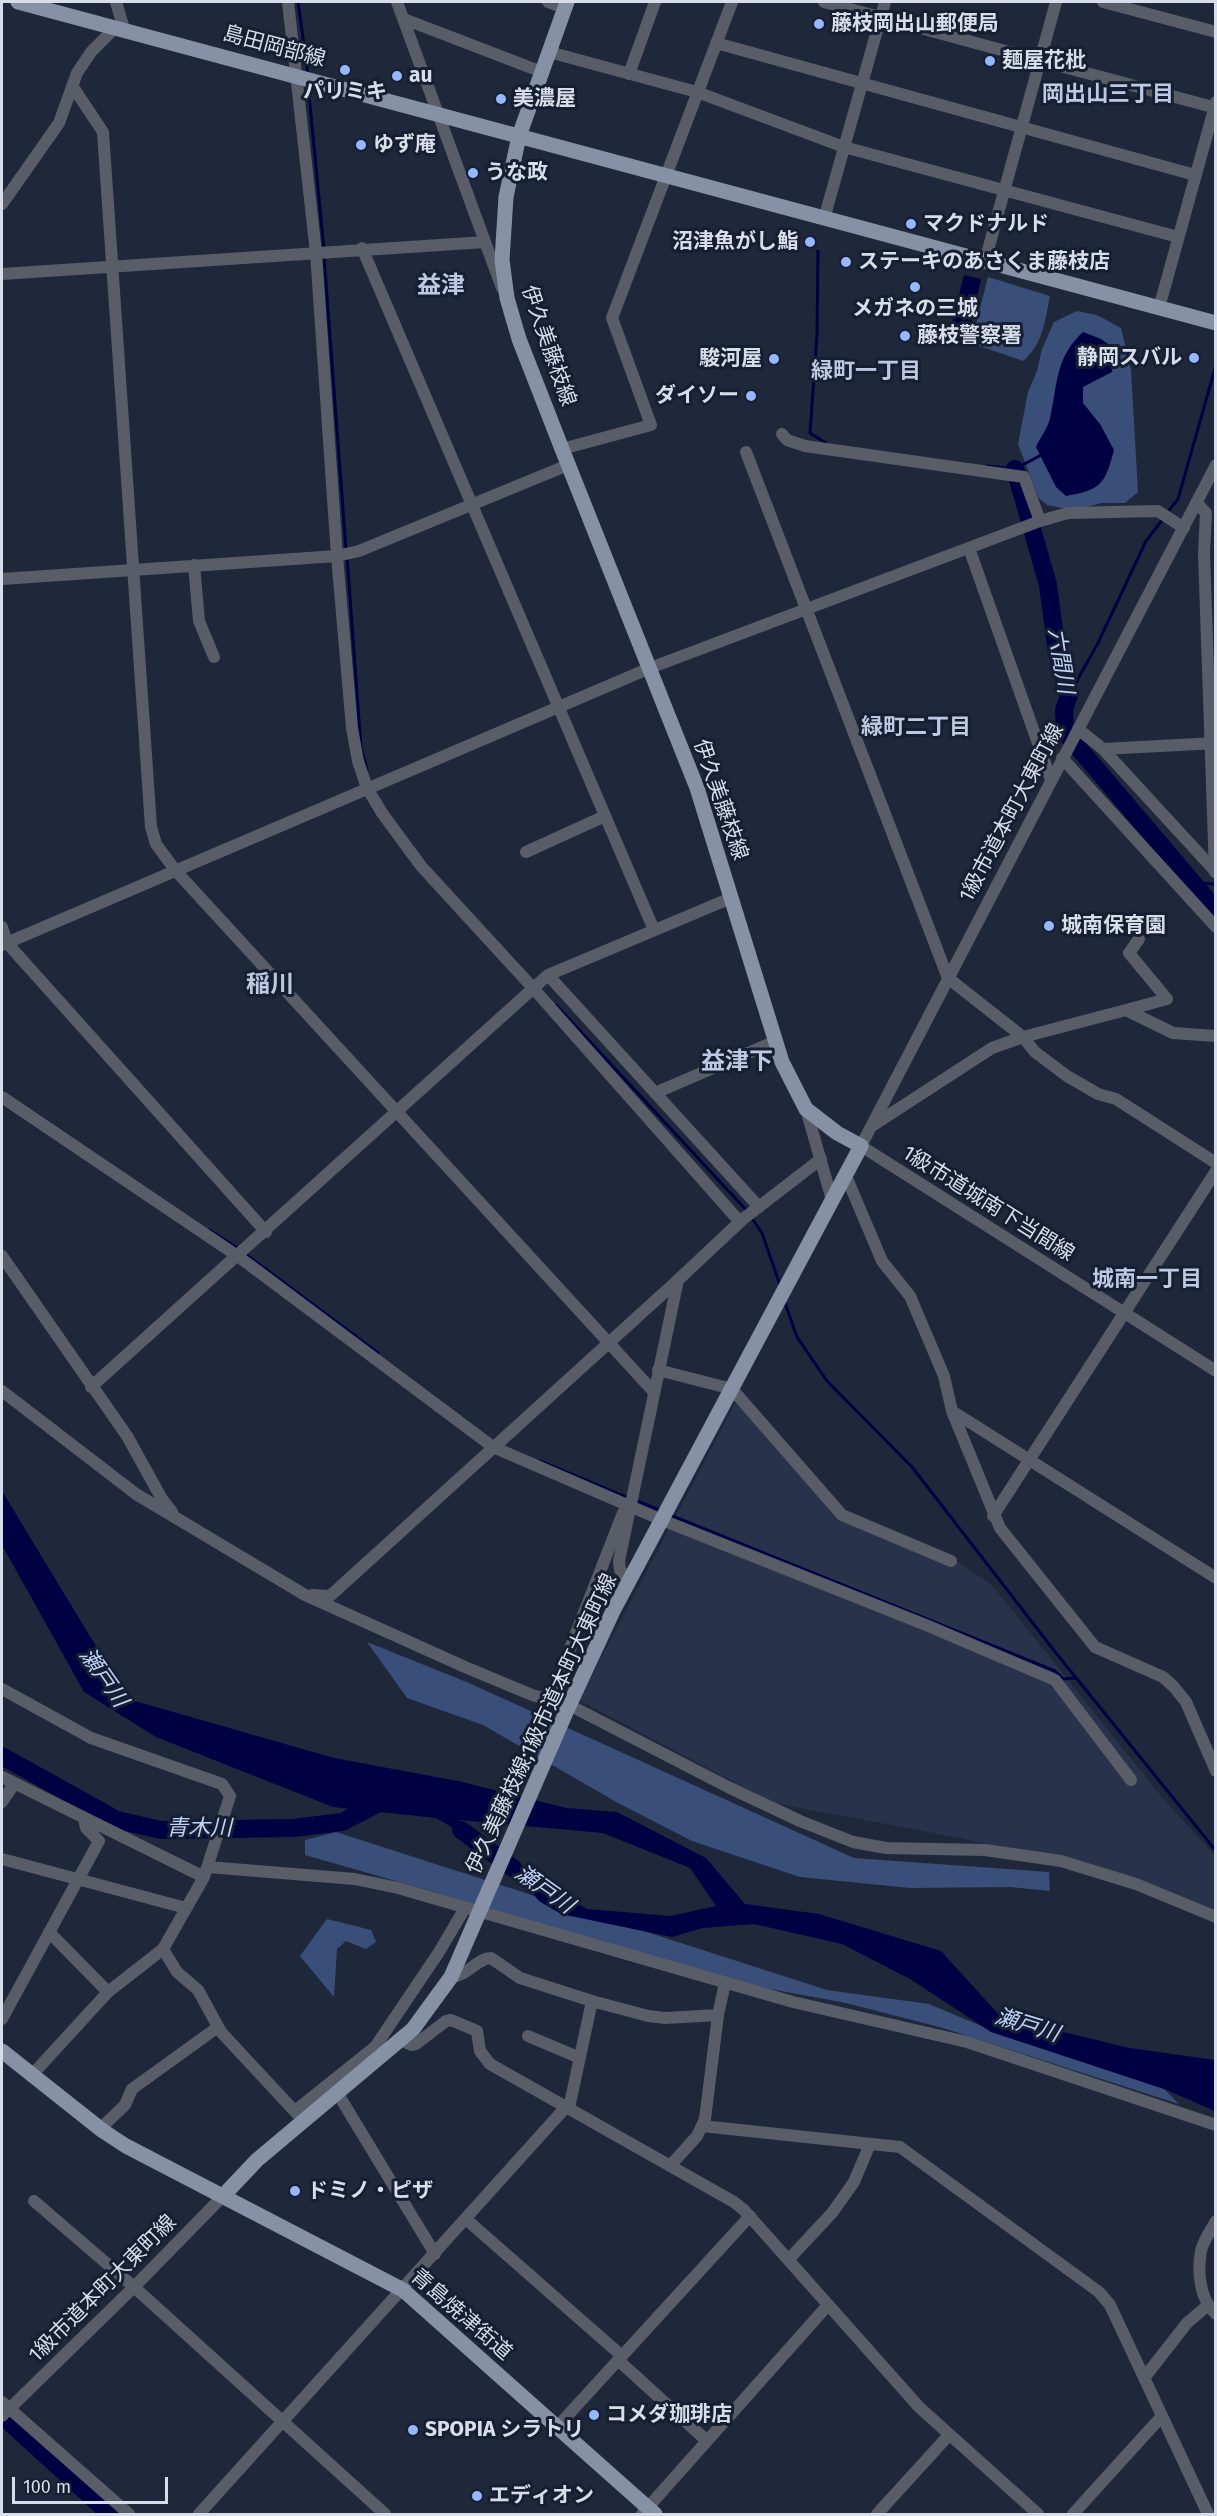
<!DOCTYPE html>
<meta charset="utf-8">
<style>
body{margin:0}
#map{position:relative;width:1217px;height:2516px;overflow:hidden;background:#1f283b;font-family:"Fira Sans",sans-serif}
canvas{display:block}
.frame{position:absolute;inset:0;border:3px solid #d7deea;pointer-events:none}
.scale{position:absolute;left:12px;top:2477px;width:156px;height:27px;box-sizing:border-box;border:3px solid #d7deea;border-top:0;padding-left:8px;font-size:18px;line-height:21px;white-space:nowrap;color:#d7deea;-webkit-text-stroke:4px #161e31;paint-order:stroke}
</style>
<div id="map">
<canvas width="1217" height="2516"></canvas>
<div class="frame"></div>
<div class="scale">100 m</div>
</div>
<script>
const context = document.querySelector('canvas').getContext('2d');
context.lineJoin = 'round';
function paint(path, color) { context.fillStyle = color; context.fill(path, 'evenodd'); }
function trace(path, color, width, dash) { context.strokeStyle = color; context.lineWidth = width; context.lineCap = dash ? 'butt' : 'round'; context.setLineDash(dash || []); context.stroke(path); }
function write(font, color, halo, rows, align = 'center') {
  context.font = font + ' "Fira Sans","Noto Sans JP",sans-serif'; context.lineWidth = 6; context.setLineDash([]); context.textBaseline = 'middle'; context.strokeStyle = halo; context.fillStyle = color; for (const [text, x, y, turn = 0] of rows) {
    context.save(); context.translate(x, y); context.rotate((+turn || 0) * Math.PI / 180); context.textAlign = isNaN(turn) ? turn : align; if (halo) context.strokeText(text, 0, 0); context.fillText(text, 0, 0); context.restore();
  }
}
const built = new Path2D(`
 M736,1402L842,1515L943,1552L992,1585L1165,1801L1215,1856V1914L1155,1886L961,1838L774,1803L579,1700Z`);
const green = new Path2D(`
 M988,277L1050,296C1045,320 1043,345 1023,361L971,343Z
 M1077,311L1097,315L1121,328L1131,370L1138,492L1125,503H1102L1079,509L1062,508L1047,505L1038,497L1018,444L1028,392L1037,371L1042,349L1054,322Z
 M367,1642L469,1683L854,1858L1049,1872L1050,1891L1010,1887L910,1888L800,1877L692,1841L618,1803L483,1725L407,1698Z
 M336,1832L827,1990L929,2004L986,2028L1164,2089L1179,2104L943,2028L846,2003L738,1983L604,1948L434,1892L305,1855V1840Z
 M327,1919L371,1930L376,1942L366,1949L346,1941L337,1949L334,1997L300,1956Z`);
const water = new Path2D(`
 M964,275L981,279L969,334L951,326Z
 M1083,332L1101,339L1115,349L1112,372L1083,387V403L1100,424L1114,450C1105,484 1101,490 1066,496L1056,487L1036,447C1040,438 1048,428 1050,418C1058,383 1055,358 1083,332Z
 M2,1491L128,1699L334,1758L458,1781L566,1808L617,1812L706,1858L745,1904L819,1914L941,1951L1001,2017L1130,2048L1215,2060V2111L1164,2089L991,2032L910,1979L842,1944L754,1924L703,1928L672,1937L561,1914L539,1901L507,1863L508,1858L543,1885L587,1909L670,1916L716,1906L690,1868L603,1833L459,1820L483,1837L480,1844L436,1818L333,1807L156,1737L84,1692L2,1545Z`);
const stream = new Path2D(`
 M298,2L308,74
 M308,84L324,250
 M818,251L817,335L810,433L826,443
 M324,257L346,549
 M987,466L1015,469L1043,454
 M1167,513L1178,499L1216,365
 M347,556L361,748L367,770
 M1069,695L1098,643L1146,541L1163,519
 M1193,883L1216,884
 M556,1005L747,1211
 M751,1217L762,1233L780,1285
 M209,1230L239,1249
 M244,1253L378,1353
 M784,1300L797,1337L827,1381L912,1467L1056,1653L1216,1851
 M540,1461L628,1498
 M634,1500L662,1511
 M670,1515L1055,1671L1063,1679L1076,1678`);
const river = new Path2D(`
 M1015,469L1048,585L1057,653L1069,695L1064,710L1065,732L1216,910
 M2,1756L117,1820L161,1830L293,1828L342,1822L385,1800
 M461,1830L514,1869
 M2,2415L110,2514`);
const minor = new Path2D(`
 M116,2L124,29
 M288,2L316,253L337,556L352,728L358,761L367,788L382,813L421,866L533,988L740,1222
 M397,2L502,288
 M548,2L565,8
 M824,2L1216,108
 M1103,2L1216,32
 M404,19L542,72
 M716,43L1195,175
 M549,52L697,92L844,147L1178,237
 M629,74L655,2
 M73,87L103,132L151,827L156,844L175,870L653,1391
 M2,204L59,123L77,73L91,52L116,27
 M824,219L885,2
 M362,248L654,930
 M985,261L1056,2
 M2,274L485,242
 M1159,308L1216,102
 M782,434L787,440L805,446L1024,477L1040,521
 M562,449L651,425L612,318L732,2
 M746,452L948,978L1023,1037L1035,1052L1067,1076L1098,1094L1116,1099L1216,1163
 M1216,465L861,1146L1216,1371
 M1197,503L1206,513L1204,553L1215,872
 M969,548L1051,780
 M194,565L199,621L214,657
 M2,579L337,556L359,551L568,465
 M1078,729L1103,749L1216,872
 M1103,749L1216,743
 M1062,758L1216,927
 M526,852L605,816
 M2,927L7,943L266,1232
 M2,945L650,668L1040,521L1068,513L1158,511L1184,528
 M548,975L759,1207
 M1126,1010L1167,999L1129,953L1139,939
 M655,1093L776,1041
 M2,1097L239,1257L493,1447L662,1520L926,1625L1055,1680L1131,1780
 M806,1109L832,1200
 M872,1126L992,1048L1023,1037L1126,1010L1173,1033L1216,1036
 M846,1176L882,1261L910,1296L944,1376L952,1411L1000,1528L1095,1647L1163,1677L1174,1687L1186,1702L1216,1771
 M2,1256L127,1436L162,1499L172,1512
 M658,1370L732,1389L842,1515L951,1561
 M91,1387L548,975L731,898
 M2,1391L136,1494L305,1595L465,1667L532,1695L569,1705L728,1787L800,1821L853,1842L886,1848L985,1850L1061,1861L1136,1884L1216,1917
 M952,1411L1216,1578
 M993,1516L1216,1171
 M630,1581L620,1570L619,1561L678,1280L743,1219L821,1159
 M312,1595L330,1596L678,1280
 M2,1689L91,1738L222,1784L230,1796L204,1877L163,1949L108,1992L31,2076
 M553,1700L571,1646L623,1513
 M2,1777L204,1877
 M2,1802L14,1784
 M2,1859L186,1908
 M208,1867L355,1879L398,1888L793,2002L967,2042L1216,2125
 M49,1932L108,1992
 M163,1949L177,1972L198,1990L221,2032L300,2117
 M451,1977C468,1976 477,1958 491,1958L520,1978L592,2001L648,2016L665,2018L718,2015
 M2,2019L99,1841L86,1828L84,1819
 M528,2036L580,2058
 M402,2040L411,2045L416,2044L446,2021L451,2020L477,2031L480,2051L490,2064L734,2202L744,2210L919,2407L1038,2514
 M338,2094L435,2254
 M569,2108L592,2001
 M295,2111L375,2047L439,1952L465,1908
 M702,2126L900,2147L1099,2292L1110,2305L1208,2514
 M100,2129L125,2105L132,2089L218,2027
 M670,2166L697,2136L705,2119L718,2015L725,1983
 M34,2201L134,2287L385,2514
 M467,2220L622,2356
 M1216,2221C1211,2230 1203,2241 1201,2251C1197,2272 1200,2300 1216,2314
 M789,2259L832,2213L854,2182L870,2144
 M618,2360L707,2441
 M1144,2378L1187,2323L1207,2306
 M2,2402L129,2514
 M2,2416L134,2287L223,2196
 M557,2427L750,2216
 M199,2514L566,2107
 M642,2514L828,2305
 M877,2514L949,2435
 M1073,2514L1162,2416`);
const major = new Path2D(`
 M18,2L1216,323
 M2,2051L103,2131L126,2146L403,2290L655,2514
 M223,2196L257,2160L413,2029L451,1977L567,1710L613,1611L861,1146L837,1133L806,1109L782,1062L697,788L562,449L519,339L507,298L502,260L506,197L519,136L567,2`);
const markers = [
 [819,24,6,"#95b7fd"],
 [990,61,6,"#95b7fd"],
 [345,70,6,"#95b7fd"],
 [397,76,6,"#95b7fd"],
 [501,99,6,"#95b7fd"],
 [361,145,6,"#95b7fd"],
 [473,173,6,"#95b7fd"],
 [911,224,6,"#95b7fd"],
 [810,242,6,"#95b7fd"],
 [846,262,6,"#95b7fd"],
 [915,287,6,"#95b7fd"],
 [905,336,6,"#95b7fd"],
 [1194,358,6,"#95b7fd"],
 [774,359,6,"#95b7fd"],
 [751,396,6,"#95b7fd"],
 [1049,926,6,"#95b7fd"],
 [295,2191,6,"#95b7fd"],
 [594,2415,6,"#95b7fd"],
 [413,2430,6,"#95b7fd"],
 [477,2496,6,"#95b7fd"]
];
const poiNames = [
 ["藤枝岡出山郵便局",831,24],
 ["麺屋花枇",1002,61],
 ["au",409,76],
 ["パリミキ",345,92,"center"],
 ["美濃屋",513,99],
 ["ゆず庵",373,145],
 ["うな政",485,173],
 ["マクドナルド",923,224],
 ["沼津魚がし鮨",798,242,"right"],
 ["ステーキのあさくま藤枝店",858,262],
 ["メガネの三城",915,309,"center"],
 ["藤枝警察署",917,336],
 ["静岡スバル",1182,358,"right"],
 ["駿河屋",762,359,"right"],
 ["ダイソー",739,396,"right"],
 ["城南保育園",1061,926],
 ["ドミノ・ピザ",307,2191],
 ["コメダ珈琲店",606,2415],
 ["SPOPIA シラトリ",425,2430],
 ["エディオン",489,2496]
];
const streetNames = [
 ["島田岡部線",274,47,15],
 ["伊久美藤枝線",548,346,71],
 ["伊久美藤枝線",720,800,71],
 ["1級市道本町大東町線",1012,813,-62],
 ["1級市道城南下当間線",988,1204,32],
 ["伊久美藤枝線;1級市道本町大東町線",542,1724,-65],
 ["1級市道本町大東町線",103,2289,-45],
 ["青島焼津街道",461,2315,41]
];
const neighbourhoodNames = [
 ["岡出山三丁目",1108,95],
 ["緑町一丁目",866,372],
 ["緑町二丁目",916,728],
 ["城南一丁目",1147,1280]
];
const waterNames = [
 ["六間川",1060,661,81],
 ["瀬戸川",103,1678,55],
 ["青木川",199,1829],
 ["瀬戸川",544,1890,35],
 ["瀬戸川",1027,2026,17]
];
const quarterNames = [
 ["益津",441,286],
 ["稲川",270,985],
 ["益津下",737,1062]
];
paint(built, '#28334b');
paint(green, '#394e79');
paint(water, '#000143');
trace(stream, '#000143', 3);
trace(river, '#000143', 18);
trace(minor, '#585d67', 12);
trace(major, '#8791a5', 15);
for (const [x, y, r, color] of markers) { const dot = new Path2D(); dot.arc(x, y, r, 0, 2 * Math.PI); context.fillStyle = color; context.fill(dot); trace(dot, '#161e31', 2); }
write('bold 21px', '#d7deea', '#161e31', poiNames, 'left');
write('21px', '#d7deea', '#161e31', streetNames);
write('bold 22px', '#bdc9e2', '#161e31', neighbourhoodNames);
write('italic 22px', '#bfd2fa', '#161e31', waterNames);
write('bold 24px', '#bdc9e2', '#161e31', quarterNames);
</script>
